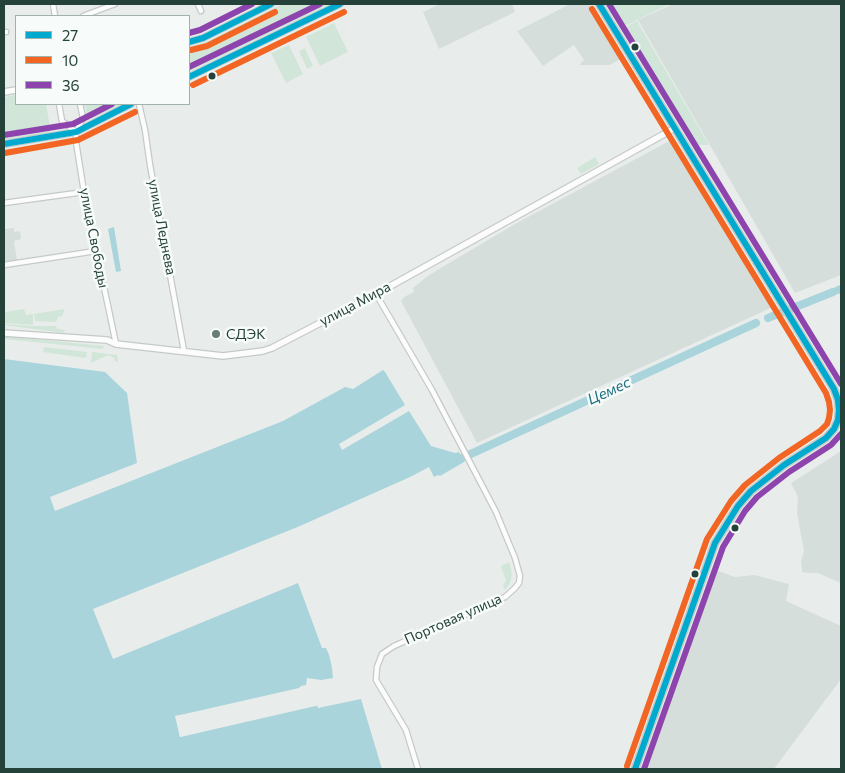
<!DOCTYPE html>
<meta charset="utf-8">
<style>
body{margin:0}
#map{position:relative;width:845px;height:773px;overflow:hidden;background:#e8edeb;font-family:Commissioner,sans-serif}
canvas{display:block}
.frame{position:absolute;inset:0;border:5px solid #24423a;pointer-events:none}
.legend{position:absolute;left:15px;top:15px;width:175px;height:90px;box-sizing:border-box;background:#f7fbf9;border:1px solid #a3b1ad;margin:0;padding:6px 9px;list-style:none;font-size:15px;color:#24423a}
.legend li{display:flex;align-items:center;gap:10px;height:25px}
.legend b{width:25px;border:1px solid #a3b1ad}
</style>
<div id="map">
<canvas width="845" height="773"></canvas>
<div class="frame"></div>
<ul class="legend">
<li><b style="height:6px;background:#00a9ce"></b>27</li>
<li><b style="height:6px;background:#f26522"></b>10</li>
<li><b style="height:6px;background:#8e44ad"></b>36</li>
</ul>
</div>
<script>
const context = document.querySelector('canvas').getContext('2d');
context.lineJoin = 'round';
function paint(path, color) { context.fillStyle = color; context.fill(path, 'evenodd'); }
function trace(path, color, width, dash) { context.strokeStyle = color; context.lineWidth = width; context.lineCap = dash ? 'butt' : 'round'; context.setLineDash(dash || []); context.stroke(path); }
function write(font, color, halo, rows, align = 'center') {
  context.font = font + ' Commissioner,sans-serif'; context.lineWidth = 5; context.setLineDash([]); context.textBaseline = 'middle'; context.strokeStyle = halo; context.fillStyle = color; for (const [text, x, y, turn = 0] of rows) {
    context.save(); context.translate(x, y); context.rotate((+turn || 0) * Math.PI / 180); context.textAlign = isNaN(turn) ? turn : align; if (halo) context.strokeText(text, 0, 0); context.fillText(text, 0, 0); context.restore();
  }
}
const built = new Path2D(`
 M440,4H512L515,12L439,49L423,12Z
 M570,4H589L622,58L610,65H581L580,64L584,60L574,45L543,66L517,31Z
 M673,4H841V275L795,293L638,20Z
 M673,139L775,306L477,443L401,301L404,297L414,292L413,288L429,275L515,224Z
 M14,228V232L20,231L21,239L14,241L17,260L4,262V229Z
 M841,451V583L818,573H809L802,572L801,561L804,551L797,513L798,497L791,483Z
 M716,570L735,577L754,575L789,584L786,601L841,626V679L774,769H646Z`);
const green = new Path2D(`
 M282,4H331L189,72V47L206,42Z
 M615,4H670L623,27L613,5Z
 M330,16L334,18L303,32L301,29Z
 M637,21L709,145H698L624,28Z
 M334,23L348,52L320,66L306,37Z
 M289,45L303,74L286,83L271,53Z
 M305,48L313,66L307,69L299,51Z
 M16,95V104H46L51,133L4,140V97Z
 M85,104H123L88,120Z
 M595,157L599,164L581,174L577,168Z
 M24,309L26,315L33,314V325L4,323V312Z
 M65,309L62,316L58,317L56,322L35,321L34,314Z
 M4,324L33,326H56L57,329L65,330L64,333L4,325Z
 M4,336L104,346L103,349L4,339Z
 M44,347L87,352L86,358L43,352Z
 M92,352L117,355L118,362L115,361L114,358L108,355L91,363Z
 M509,562C513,574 513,581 505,590L503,585L506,581L501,566Z`);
const water = new Path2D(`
 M114,227L121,271L116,272L108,229Z
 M4,359L105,372L127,393L137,463L50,497L55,511L283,421L345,387L353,389L383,370L385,372L405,405L339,444L342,450L409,411L431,446L455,453L459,452L464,462L440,476L438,475L434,477L429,467L410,477L300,526L93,609L113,659L298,583L322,648H326C331,658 332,667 333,678L321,680L307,678L306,685L301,686L299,688L176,716L180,737L317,704L318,708L361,699L382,769H4Z`);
const pier = new Path2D(`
 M259,700L178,718L182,734L282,711L286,706L317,701L319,702L320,705L180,737L175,716Z`);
const river = new Path2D(`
 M838,290L841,289
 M768,318L833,292
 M462,458L756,323`);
const minor = new Path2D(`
 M53,4L55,16
 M198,4L201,11
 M83,16L115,4
 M4,32H6
 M59,104L62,121L76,132
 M80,104L83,118L76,132V142L84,192L116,344
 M139,104L145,130L150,165L184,351
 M4,203L84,192
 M4,265L96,251
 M376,294L432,390L496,512L515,558L520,576L519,583L514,589L505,597L394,646L382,654L377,667L376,680L406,730L418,769`);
const tertiary = new Path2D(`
 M189,42L203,38L271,4
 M189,77L340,4
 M4,92L16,90
 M4,144L76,132L131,104
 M4,333L107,340L116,344L223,356L263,351L272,348L376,294L675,128`);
const trunk = new Path2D(`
 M599,4L834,389L838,400L839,410L838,420L834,429L826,438L784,465L751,491L738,506L715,543L635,769`);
const bus1 = new Path2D(`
 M599,4L834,389L838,400L839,410L838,420L834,429L826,438L784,465L751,491L738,506L715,543L635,769
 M189,42L203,38L271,4
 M189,77L340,4
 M4,144L76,132L131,104`);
const bus2 = new Path2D(`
 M592,9L826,393L829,402L830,410L829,418L827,424L820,431L779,458L745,485L731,501L707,539L627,766
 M191,50L207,46L275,12
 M193,85L344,12
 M5,153L78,140L135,112`);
const bus3 = new Path2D(`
 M609,4L841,384
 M189,33L200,30L252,4
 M189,67L320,4
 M4,135L73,124L112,104
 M644,769L723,547L745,511L757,497L789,472L831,445L841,434`);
const markers = [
 [635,47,4.5,"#24423a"],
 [212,76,4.5,"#24423a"],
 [216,334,5,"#697e78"],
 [735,528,4.5,"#24423a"],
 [695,574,4.5,"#24423a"]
];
const streetNames = [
 ["улица Леднева",162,227,79],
 ["улица Свободы",94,238,79],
 ["улица Мира",355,304,-28],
 ["Портовая улица",453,619,-24]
];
const poiNames = [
 ["СДЭК",226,334]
];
const waterNames = [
 ["Цемес",609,391,-25]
];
paint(built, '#d6dedb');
paint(green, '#d1e6d8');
paint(water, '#a9d4db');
paint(pier, '#e8edeb');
trace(river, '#a9d4db', 8);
trace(minor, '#c5cac8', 7);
trace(tertiary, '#c5cac8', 8);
trace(trunk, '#c3ccc9', 9);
trace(minor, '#fcfcfc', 4.5);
trace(tertiary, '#fcfcfc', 5.5);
trace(trunk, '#c6cecc', 7);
trace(bus1, '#00a9ce', 6);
trace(bus2, '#f26522', 6);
trace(bus3, '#8e44ad', 6);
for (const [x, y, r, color] of markers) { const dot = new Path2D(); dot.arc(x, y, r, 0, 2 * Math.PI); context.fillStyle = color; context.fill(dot); trace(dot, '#f7fbf9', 2); }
write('14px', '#24423a', '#f7fbf9', streetNames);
write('14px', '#24423a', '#f7fbf9', poiNames, 'left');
write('italic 15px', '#1c6f80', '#f7fbf9', waterNames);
</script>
